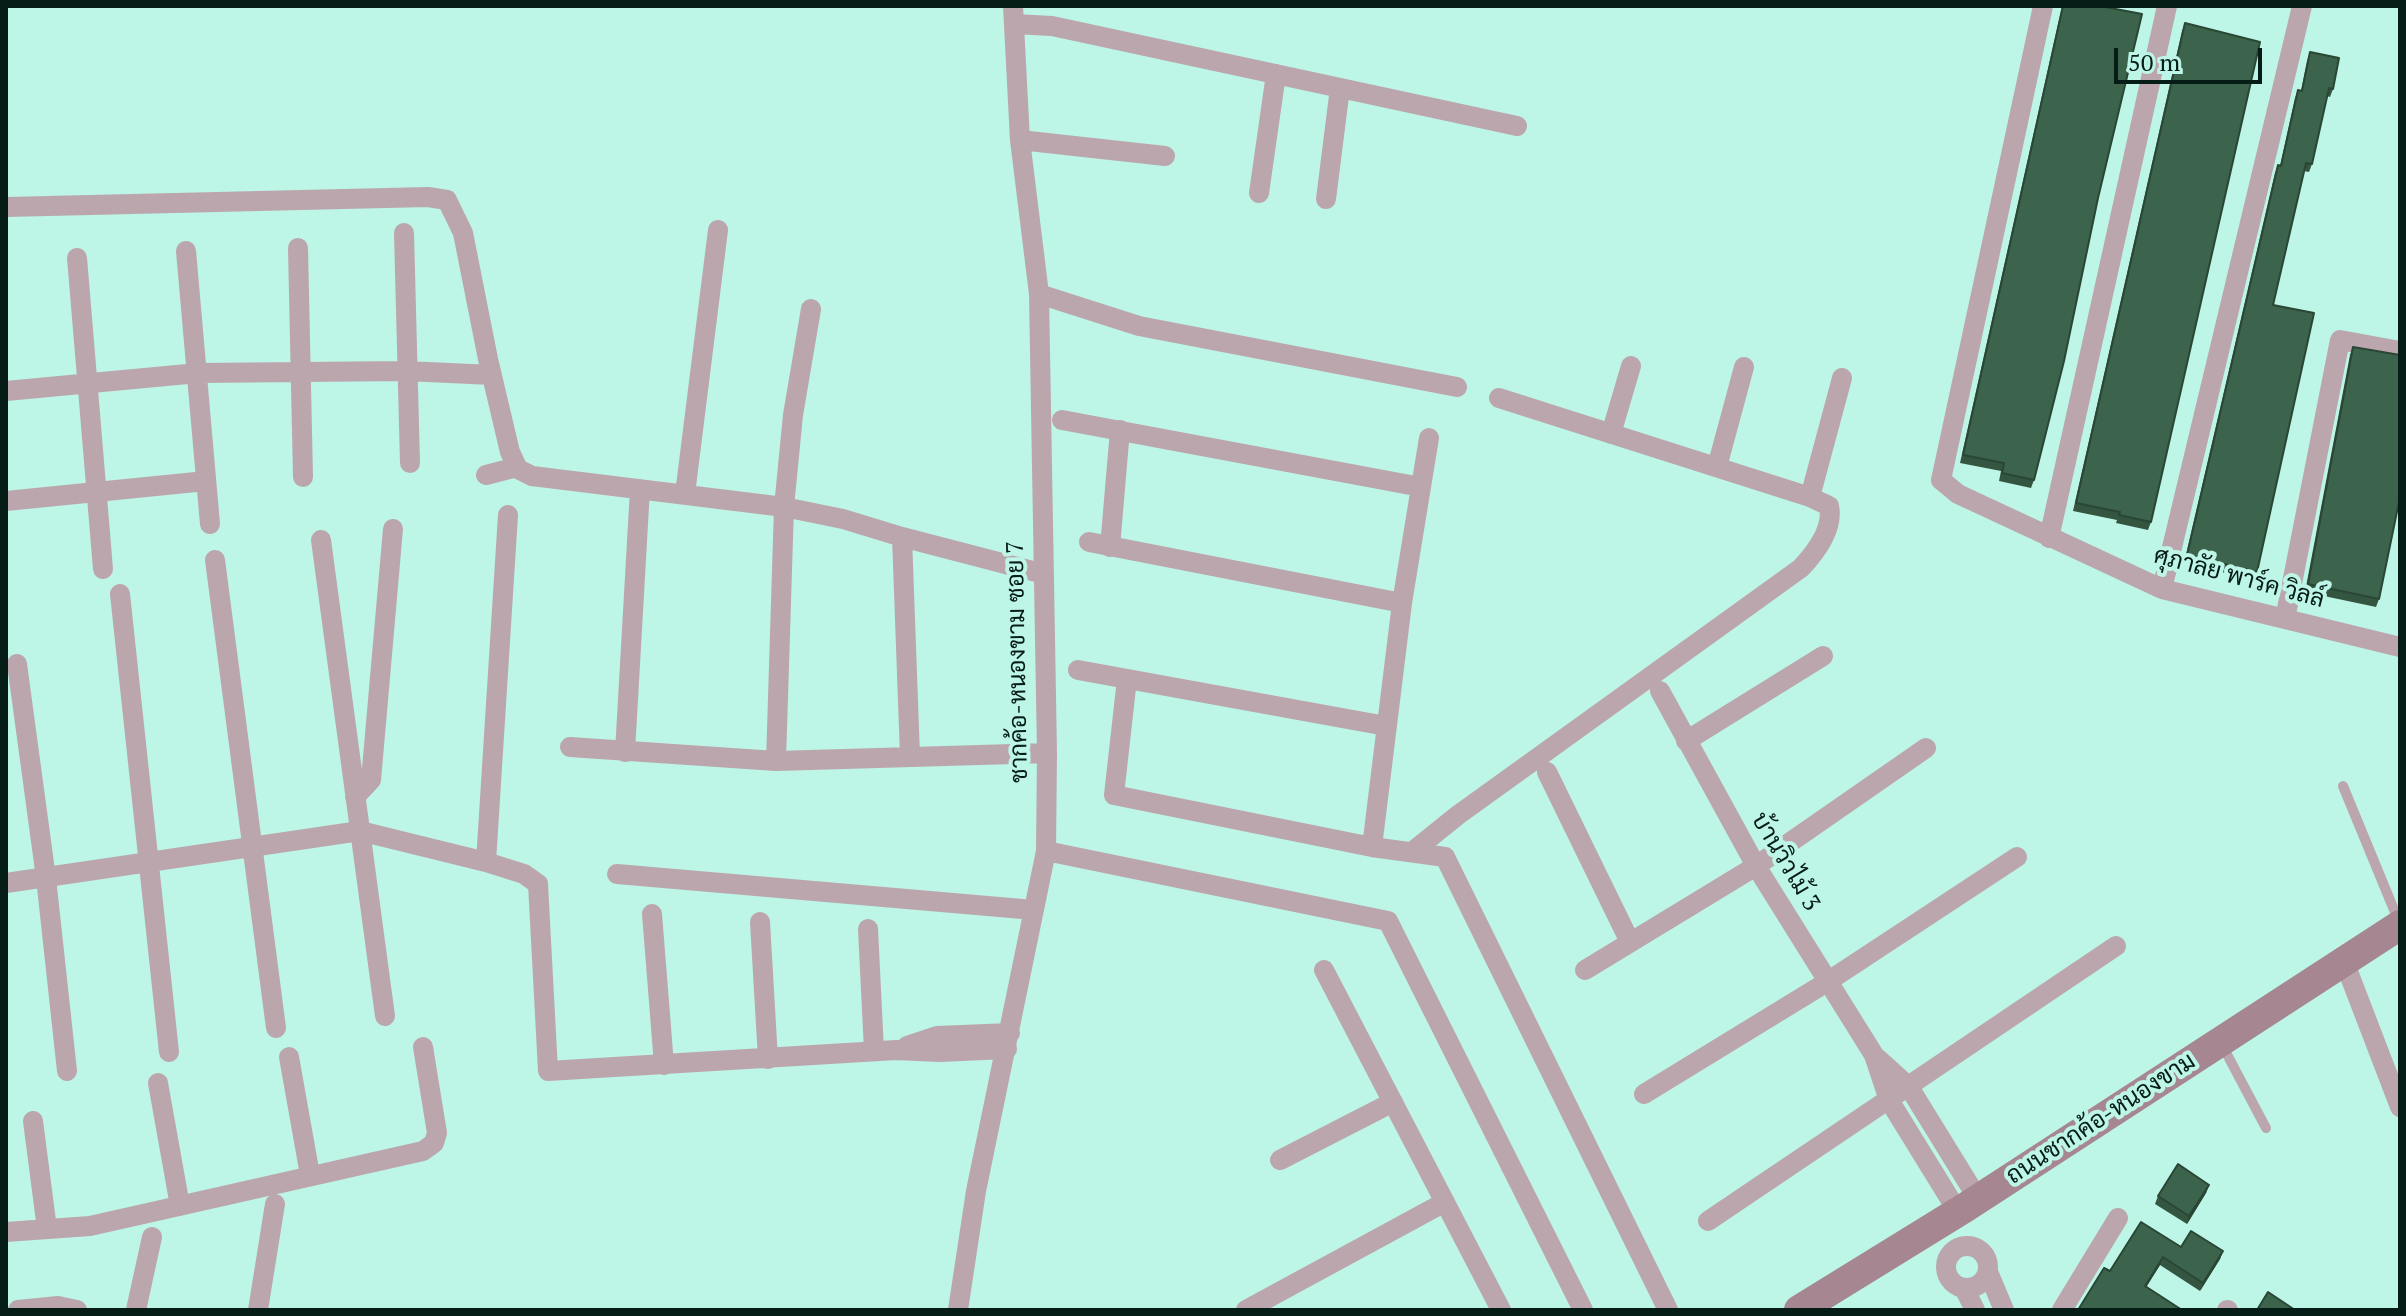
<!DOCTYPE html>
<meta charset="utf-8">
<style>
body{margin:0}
#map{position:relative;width:2406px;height:1316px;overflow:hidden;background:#bdf5e7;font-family:"PT Serif",serif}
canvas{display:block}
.frame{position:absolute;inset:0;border:8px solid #061c17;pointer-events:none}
.scale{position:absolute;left:2114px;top:48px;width:148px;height:36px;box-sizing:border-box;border:4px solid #061c17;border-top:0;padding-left:10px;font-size:24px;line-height:28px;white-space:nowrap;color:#061c17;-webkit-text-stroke:6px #bdf5e7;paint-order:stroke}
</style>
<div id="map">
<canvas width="2406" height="1316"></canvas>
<div class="frame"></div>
<div class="scale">50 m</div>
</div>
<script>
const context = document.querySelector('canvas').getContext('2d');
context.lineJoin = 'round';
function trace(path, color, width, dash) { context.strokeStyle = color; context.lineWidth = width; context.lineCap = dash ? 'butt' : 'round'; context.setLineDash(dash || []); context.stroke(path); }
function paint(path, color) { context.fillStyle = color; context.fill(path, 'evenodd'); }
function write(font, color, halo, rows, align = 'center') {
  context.font = font + ' "PT Serif",Sarabun,serif'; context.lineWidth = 8; context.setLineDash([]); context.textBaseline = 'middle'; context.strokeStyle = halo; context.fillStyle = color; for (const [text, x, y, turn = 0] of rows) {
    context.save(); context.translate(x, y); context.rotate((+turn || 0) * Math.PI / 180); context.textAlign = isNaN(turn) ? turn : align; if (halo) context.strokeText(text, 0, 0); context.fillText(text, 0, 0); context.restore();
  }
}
const lane = new Path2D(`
 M2343,786L2399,922
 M2221,1043L2266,1128`);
const street = new Path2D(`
 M2043,6L1941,480L1958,494L2162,589L2400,647
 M1014,24L1052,26L1517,126
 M1020,140L1165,156
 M1259,193L1276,74
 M1326,199L1340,88
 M6,207L428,197L447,200L463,233L488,359L510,452L518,469L532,476L784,507L843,519L902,537L1044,574
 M404,233L410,463
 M298,248L303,477
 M186,251L210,524
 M77,258L103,569
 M1039,294L1139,326L1457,387
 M6,391L198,373L406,371L492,375
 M1062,420L1421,487
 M1611,434L1631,366
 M1717,467L1744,367
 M486,475L517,467
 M685,494L718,230
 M1810,497L1842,378
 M6,501L206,481
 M902,537L910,756
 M2049,538L2167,6
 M321,540L385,1016
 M1089,542L1402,603
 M1110,547L1120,430
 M215,560L276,1028
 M2162,589L2302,6
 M120,594L169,1052
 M2285,619L2340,340L2400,351
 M17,664L46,878L67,1071
 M1078,670L1386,726
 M1127,679L1114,795L1372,847L1445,857L1668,1310
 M1660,691L1756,866L1874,1055L1889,1100L1958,1212
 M1686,741L1823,656
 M570,747L776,761L1047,753
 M625,752L640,489
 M776,761L784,507L793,415L811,309
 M1547,772L1630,942
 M355,797L371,780L393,529
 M1372,847L1402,603L1429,438
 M1046,851L1388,921L1583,1310
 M1412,852L1458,815L1801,568C1815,553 1834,529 1829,506L1810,497L1499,398
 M486,862L508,515
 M617,874L1034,910
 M6,883L360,831L486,862L524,874L538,884L548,1071L896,1050L939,1052L1007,1049
 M652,914L664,1065
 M760,922L768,1059
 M868,929L874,1051
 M2344,961L2400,1107
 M1324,970L1501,1310
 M1585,970L1756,866L1926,748
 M907,1046L937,1036L1010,1033
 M289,1057L310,1175
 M1877,1058L1909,1087L1978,1199
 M158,1083L180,1206
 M1644,1094L1827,982L2017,857
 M33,1121L47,1229
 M1280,1160L1393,1102
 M1708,1221L2116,946
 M6,1232L90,1226L423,1151L434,1143L437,1133L423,1047
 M1946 1267a21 21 0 1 1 42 0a21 21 0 1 1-42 0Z
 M1988,1272L2004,1310
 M1964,1288L1975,1310
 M18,1310L58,1306L77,1310
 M136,1310L152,1237
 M258,1310L275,1204
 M958,1310L976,1191L1046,851L1047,753L1039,294L1020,140L1013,6
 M1246,1310L1445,1202
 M2062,1310L2118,1218
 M2227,1310H2228`);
const secondary = new Path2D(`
 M1799,1310L1966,1207L2400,925`);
const wall = new Path2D(`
 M2062,6H2100L2098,198L2034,480L2031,488L1999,481L2001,471L1960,463Z
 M2185,23L2151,522L2148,530L2116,523L2117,520L2073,511L2182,31Z
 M2310,52L2333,89L2330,97L2327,96L2312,164L2309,172L2304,171L2273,305L2257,572L2254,580L2184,563L2275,173L2278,165L2280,166L2295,98L2298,90L2301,91L2307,61Z
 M2353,347L2379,599L2376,607L2305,592L2350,355Z
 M2209,1185L2206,1193L2187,1224L2155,1204L2158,1196Z
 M2181,1247L2223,1251L2220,1259L2200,1291L2160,1265L2146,1287L2110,1271Z`);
const shadedWall = new Path2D(`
 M2209,1185L2206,1193L2187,1224L2189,1216Z
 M2223,1251L2220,1259L2200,1291L2203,1283Z
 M2163,1257L2160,1265L2142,1294L2145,1286Z`);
const building = new Path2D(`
 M2063,6H2100L2142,14L2098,198L2064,361L2034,480L2002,473L2004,463L1963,455Z
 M2185,23L2260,42L2151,522L2119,515L2120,512L2076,503Z
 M2310,52L2339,58L2333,89L2329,88L2312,164L2306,163L2273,305L2314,313L2257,572L2187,555L2278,165L2281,166L2298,90L2302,91Z
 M2353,347L2400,355V497L2379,599L2308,584Z
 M2178,1164L2209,1185L2189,1216L2158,1196Z
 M2141,1222L2181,1247L2191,1231L2223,1251L2203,1283L2163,1257L2145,1286L2182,1310H2078L2104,1268L2110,1271Z
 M2268,1292L2295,1310H2257Z`);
const streetNames = [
 ["ศุภาลัย พาร์ค วิลล์",2239,578,15],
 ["ชากค้อ-หนองขาม ซอย 7",1018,662,-91],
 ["บ้านวิวไม้ 3",1785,862,59],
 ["ถนนชากค้อ-หนองขาม",2101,1119,-33]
];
trace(lane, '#bca6ad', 10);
trace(street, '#bca6ad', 20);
trace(secondary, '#a68690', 30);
paint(wall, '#345641');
paint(shadedWall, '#2a4635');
paint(building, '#3c644c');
trace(building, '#2a4635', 2);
write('24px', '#061c17', '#bdf5e7', streetNames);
</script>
